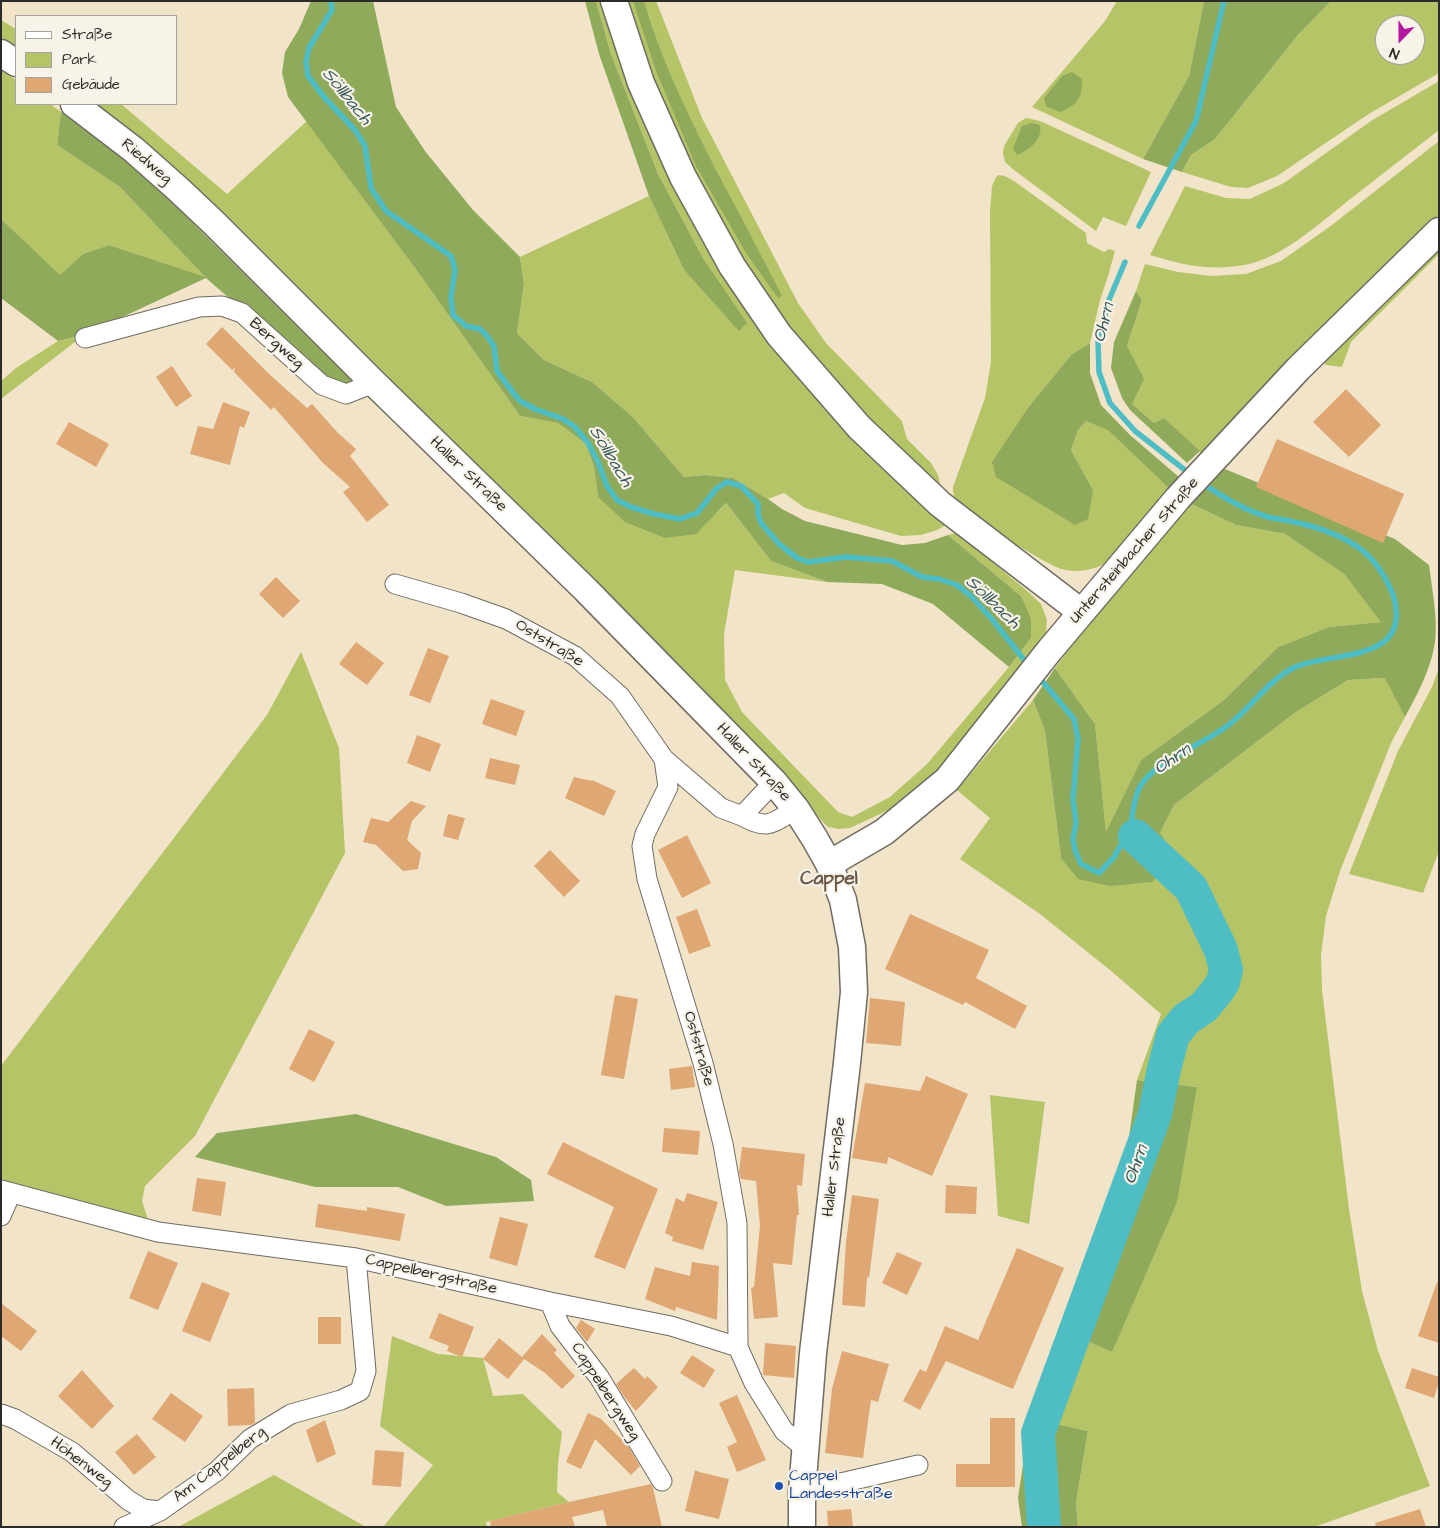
<!DOCTYPE html>
<meta charset="utf-8">
<style>
body{margin:0}
#map{position:relative;width:1440px;height:1528px;overflow:hidden;background:#f1e4c9;font-family:"Architects Daughter",sans-serif}
canvas{display:block}
.frame{position:absolute;inset:0;border:2px solid #2b2b2b;pointer-events:none}
.legend{position:absolute;left:15px;top:15px;width:162px;height:90px;box-sizing:border-box;background:#f7f3e8;border:1px solid #a5a39c;margin:0;padding:6px 9px;list-style:none;font-size:15px;color:#2b2b2b}
.legend li{display:flex;align-items:center;gap:10px;height:25px}
.legend b{width:25px;border:1px solid #a5a39c}
.north{position:absolute;left:1375px;top:15px;width:50px;height:50px;box-sizing:border-box;background:#f7f3e8;border:1px solid #a5a39c;border-radius:50%;rotate:202deg;font-size:14px;font-weight:700;line-height:20px;text-align:center;color:#2b2b2b}
.north::after{content:'';display:block;margin:auto;width:18px;height:22px;background:#b5179e;clip-path:polygon(50% 0,100% 100%,50% 72%,0 100%)}
</style>
<div id="map">
<canvas width="1440" height="1528"></canvas>
<div class="frame"></div>
<ul class="legend">
<li><b style="height:6px;background:#fff"></b>Straße</li>
<li><b style="height:14px;background:#b5c467"></b>Park</li>
<li><b style="height:14px;background:#dfa773"></b>Gebäude</li>
</ul>
<div class="north">N</div>
</div>
<script>
const context = document.querySelector('canvas').getContext('2d');
context.lineJoin = 'round';
function paint(path, color) { context.fillStyle = color; context.fill(path, 'evenodd'); }
function trace(path, color, width, dash) { context.strokeStyle = color; context.lineWidth = width; context.lineCap = dash ? 'butt' : 'round'; context.setLineDash(dash || []); context.stroke(path); }
function write(font, color, halo, rows, align = 'center') {
  context.font = font + ' "Architects Daughter",sans-serif'; context.lineWidth = 4.5; context.setLineDash([]); context.textBaseline = 'middle'; context.strokeStyle = halo; context.fillStyle = color; for (const [text, x, y, turn = 0] of rows) {
    context.save(); context.translate(x, y); context.rotate((+turn || 0) * Math.PI / 180); context.textAlign = isNaN(turn) ? turn : align; if (halo) context.strokeText(text, 0, 0); context.fillText(text, 0, 0); context.restore();
  }
}
const green = new Path2D(`
 M596,1H604L725,268L948,524L937,530L921,535L901,536L805,508L784,493L768,499L733,478L705,475L684,477L632,416L592,382L544,360L517,333L524,284L520,257L649,196L684,270L739,330L746,323L703,258L658,174L611,54Z
 M623,1H656L702,118L798,303L826,343L902,421L907,439L931,463L938,475L940,483L934,484L866,422L785,326L740,259L647,77Z
 M1117,1H1204L1189,76L1143,159L1032,107L1105,21Z
 M1331,1H1439V73L1367,115L1277,176L1248,188L1231,187L1182,172L1191,155L1215,139L1298,35ZM1385,25H1415V55H1385Z
 M1,20L16,29V53L1,44Z
 M1,70L16,80V104H50L61,112L57,145L120,187L206,278L109,245L83,254L60,276L1,219Z
 M1439,81V130C1409,153 1379,177 1349,200C1320,223 1281,259 1244,265C1210,271 1182,265 1150,255L1185,186L1226,198L1250,199L1284,183L1371,121Z
 M90,104H121L227,194L307,121L415,268L520,416L558,423L586,444L594,467L598,497L717,513L726,503L771,561L827,582L735,570L724,634L725,680L742,712L838,812L852,817L890,797L927,764L1009,667L1031,638L1021,596L948,535L957,533L1026,590L1041,604L1047,620L1046,635L1010,683L938,770L893,808L850,828L839,829L828,827L820,819L782,770Z
 M1026,118L1040,121L1151,172L1126,226L1103,217L1096,231L1014,170L1005,162L1003,153L1004,146L1018,123Z
 M1439,141V219L1204,456L1164,418L1154,423L1132,404L1127,346L1142,300L1136,291L1145,264L1178,272L1211,276L1246,274L1281,261L1332,225Z
 M999,175L1005,176L1014,181L1086,233L1087,243L1104,252L1109,249L1115,251L1108,276L1100,300L1090,343L1072,354L1030,405L1093,490L1071,450L1078,430L1086,421L1108,429L1173,491L1110,561C1096,569 1079,574 1062,569C1044,564 964,513 955,498C953,495 953,491 953,487L985,398L991,362L990,212L992,186L996,177Z
 M1439,244V254L1351,342L1342,367L1326,365L1322,359Z
 M84,335L1,399V381L16,368L58,341Z
 M1187,502L1236,525L1285,534L1344,574L1382,622L1329,627L1278,647L1224,700L1141,760L1106,833L1095,724L1055,668L1094,615Z
 M301,652L339,748L345,853L195,1136L145,1186L142,1201L149,1223L1,1183V1066L267,715Z
 M1439,668V851L1423,893L1349,874L1398,751L1432,687Z
 M1386,678L1405,717L1391,743L1340,871L1326,916L1321,955L1322,990L1349,1209L1362,1291L1378,1351L1430,1486L1314,1527H1078L1076,1502L1088,1431L1030,1418L1063,1331L1112,1352L1197,1087L1137,1080L1161,1014L1110,970L1040,914L960,859L990,818L957,790L1033,700L1045,731L1061,858L1160,833L1174,805L1296,712L1348,680Z
 M990,1095L1045,1102L1029,1224L998,1216Z
 M392,1336L438,1354L483,1358L493,1396L523,1394L562,1432L558,1463L557,1492L569,1502L486,1522L487,1527H383L433,1465L380,1426Z
 M274,1475L366,1527H178Z`);
const forest = new Path2D(`
 M311,1H373L396,107L425,151L473,210L520,257L524,284L517,333L544,360L592,382L632,416L684,477L705,475L733,478L768,499L782,509L805,521L902,545L925,543L948,535L1021,596L1031,619V638L1009,667L933,604L882,584L827,582L771,561L726,503L696,534L665,538L625,522L598,497L594,467L586,444L558,423L520,416L415,268L288,97L282,73L285,52L299,29Z
 M585,1H596L611,54L658,174L703,258L747,323L739,331L684,270L649,196L599,54Z
 M633,1H644C661,61 690,118 718,174C740,214 761,255 782,296L778,298L746,253L696,166L656,71Z
 M1204,1H1331L1298,35L1215,139L1191,155L1182,172L1143,159L1189,76Z
 M1072,72L1082,79C1082,98 1078,105 1060,112L1046,106L1044,98L1062,76Z
 M61,112L132,165L178,208L355,384L347,387L323,380L206,278L84,335L58,341L1,298V219L60,275L83,254L109,245L205,277L120,187L57,145Z
 M1032,123L1040,125C1043,140 1029,150 1017,155L1013,148L1022,126Z
 M1136,291L1142,300L1127,346L1144,379L1132,404L1154,423L1164,418L1200,451L1187,463L1130,410L1122,398L1111,368L1114,342Z
 M1090,343V373L1101,405L1130,435L1179,477L1169,488L1108,430L1086,421L1078,430L1071,450L1093,490L1088,519L1075,525L996,477L992,462L1030,405L1072,354Z
 M1220,467L1395,539L1429,565C1432,590 1438,617 1435,642C1431,669 1418,693 1405,717L1385,678L1348,680L1296,712L1174,805L1160,833L1175,856L1152,882L1110,886L1078,879L1061,858L1045,731L1033,700L1055,668L1095,724L1106,832L1141,760L1224,700L1278,647L1329,627L1381,622L1344,574L1285,534L1236,525L1187,502Z
 M1137,1080L1197,1087L1177,1202L1112,1352L1063,1331L1129,1137Z
 M356,1114L496,1157L531,1180L534,1201L446,1206L398,1187H315L195,1157L217,1133Z
 M1030,1418L1088,1431L1076,1502L1078,1527H1022L1018,1498Z`);
const stream = new Path2D(`
 M331,1L332,10L309,48L306,62L308,76L324,97L355,130L365,146L371,188L386,211L451,256L455,270L451,297L453,315L466,326L480,329L487,336L494,346L497,371L515,395L520,401L535,409L563,419L575,427L588,443L598,462L607,486L617,500L631,507L654,514L680,519L697,513L717,488L727,482L741,486L758,504V514L761,523L779,544L797,558L808,562L846,557L892,561L922,577L939,579L957,585L971,596L991,618L1029,666
 M1139,226L1196,121L1224,1
 M1125,262L1109,300L1098,341L1099,372L1110,403L1135,431L1190,474
 M1037,675L1074,719L1078,739L1073,799L1076,823L1073,839L1075,850L1081,864L1099,873L1114,857L1125,838L1135,836C1134,832 1133,828 1132,825C1131,816 1136,792 1141,785C1157,760 1207,743 1231,723C1252,706 1268,681 1293,668C1328,651 1408,664 1395,602C1391,585 1377,562 1363,551C1344,536 1318,527 1294,522C1286,520 1277,519 1268,517C1244,510 1222,497 1201,482`);
const river = new Path2D(`
 M1044,1527L1038,1433L1155,1114L1164,1069L1173,1035L1186,1019L1204,1007L1218,990L1223,982L1226,970L1221,950L1191,888L1135,836`);
const building = new Path2D(`
 M222,327L268,373L307,408L312,404L338,433L356,449L350,456L389,505L367,522L343,492L350,487L323,463L274,407L271,410L234,372L235,368L232,370L206,344Z
 M172,366L192,396L176,407L156,377Z
 M1346,389L1381,425L1349,457L1313,422Z
 M223,402L250,412L244,428L240,426L230,465L190,454L198,426L213,429Z
 M69,422L109,444L96,467L56,444Z
 M1277,439L1404,494L1383,543L1256,487Z
 M276,577L300,601L283,618L259,594Z
 M356,642L384,663L367,685L339,664Z
 M428,648L449,656L430,703L409,695Z
 M491,699L525,711L516,736L482,724Z
 M417,735L441,744L430,772L407,763Z
 M490,758L520,765L515,785L485,778Z
 M574,777L592,781V780L616,791L604,816L565,798Z
 M411,801L426,806L412,821L407,840L421,853L418,869L403,871L376,845L363,842L371,818L388,822Z
 M448,814L465,818L458,840L443,836Z
 M687,835L711,883L682,898L658,850Z
 M550,850L580,881L564,897L534,866Z
 M697,909L711,946L689,954L676,917Z
 M910,914L989,950L976,978L1027,1006L1015,1029L965,1002L963,1005L885,969Z
 M615,995L638,999L624,1079L601,1075Z
 M870,998L905,1002L901,1046L866,1043Z
 M309,1029L335,1042L314,1082L289,1069Z
 M692,1066L695,1087L671,1090L669,1069Z
 M926,1076L968,1094L932,1176L888,1157L887,1164L852,1158L865,1083L920,1091Z
 M664,1128L700,1131L698,1155L662,1152Z
 M563,1142L658,1189L625,1269L594,1257L614,1207L547,1174Z
 M742,1147L805,1154L802,1186L797,1185L799,1215H797L792,1265L773,1263L778,1317L754,1319L751,1288L754,1287L760,1226L756,1181L741,1179L739,1172Z
 M197,1178L226,1182L221,1216L192,1211Z
 M946,1185L977,1187L976,1214L945,1213Z
 M687,1193L718,1202L703,1250L672,1241L673,1237L665,1233L676,1198L684,1202Z
 M852,1195L879,1199L869,1278L867,1277L865,1307L842,1305L846,1242Z
 M318,1204L367,1211V1207L405,1214L400,1241L315,1227Z
 M500,1217L528,1224L517,1266L489,1258Z
 M1017,1248L1064,1268L1013,1389L946,1361L920,1410L903,1401L920,1369L926,1372L945,1326L978,1340Z
 M148,1251L178,1263L158,1310L129,1298Z
 M897,1252L922,1263L907,1295L882,1283Z
 M692,1262L719,1266L717,1320L676,1307L675,1311L645,1299L655,1267L690,1276Z
 M202,1282L230,1293L210,1342L182,1331Z
 M1437,1282L1439,1283V1343L1418,1336Z
 M1,1303L37,1331L21,1351L1,1336Z
 M439,1313L474,1327L462,1357L447,1351L449,1346L429,1338Z
 M318,1317H341V1344H318Z
 M581,1320L595,1329L587,1342L576,1328Z
 M542,1334L557,1350L554,1353L575,1376L562,1389L545,1373L524,1359L508,1379L483,1359L499,1338L522,1357Z
 M765,1343L796,1346L794,1378L763,1375Z
 M842,1351L889,1364L878,1402L871,1400L863,1458L825,1453L832,1389Z
 M692,1355L715,1370L704,1388L680,1373Z
 M634,1368L645,1379L647,1376L658,1387L636,1411L625,1398L616,1384Z
 M1412,1368L1439,1377V1382L1434,1398L1405,1388Z
 M82,1370L114,1406L92,1429L58,1396Z
 M254,1388L255,1423L251,1425L228,1426L227,1389Z
 M171,1393L203,1416L185,1442L152,1419Z
 M737,1395L766,1460L737,1472L727,1447L737,1442L719,1403Z
 M588,1413L601,1419L628,1446L640,1466L631,1475L595,1439L581,1469L566,1462Z
 M990,1418H1015V1487H956V1464H990Z
 M325,1420L336,1454L317,1463L306,1430Z
 M137,1434L156,1457L134,1475L115,1452Z
 M375,1450L404,1452L401,1487L372,1485Z
 M695,1470L699,1472L729,1479L719,1519L685,1511Z
 M651,1484L653,1488L662,1527H607L603,1510L572,1517L575,1527H491L490,1521L569,1502Z
 M851,1509L853,1527H828L827,1511Z
 M1420,1509L1426,1527H1376L1375,1523Z`);
const street = new Path2D(`
 M85,338L199,307L222,306L242,313L322,385L346,394L374,383
 M395,584L461,603L506,619L575,656L620,696L664,759L721,808L742,816L774,782
 M664,759L668,787L645,834L642,846L647,879L703,1063L723,1144L737,1223L738,1347
 M742,816C768,831 772,823 796,809
 M1,1190L158,1232L356,1258L550,1302L671,1326L738,1347L754,1383L784,1431L805,1448
 M1,1216L11,1193
 M550,1302L560,1326L599,1377L662,1481
 M1,1414L15,1419L72,1452L128,1500L143,1509L160,1511
 M802,1492L918,1465
 M124,1527L160,1511L217,1471L250,1439L291,1414L341,1400L360,1391L366,1371L356,1258`);
const secondary = new Path2D(`
 M614,1L641,83L683,177L732,266L779,335L859,427L940,504L1081,612
 M1,53L16,63
 M74,104L134,150L178,189L215,224L374,383L586,590L774,782L796,809L815,839L829,864L843,900L852,947L854,992L847,1063L813,1353L802,1492V1527
 M829,864L884,832L947,780L1049,651L1178,498L1298,369L1439,231`);
const markers = [
 [779,1486,5,"#1a4fb4"]
];
const streetNames = [
 ["Riedweg",146,162,40],
 ["Bergweg",276,344,42],
 ["Haller Straße",468,475,44],
 ["Untersteinbacher Straße",1135,551,-49],
 ["Oststraße",549,644,31],
 ["Haller Straße",753,763,47],
 ["Oststraße",698,1049,74],
 ["Haller Straße",835,1167,-83],
 ["Cappelbergstraße",431,1275,13],
 ["Cappelbergweg",605,1392,57],
 ["Höhenweg",81,1463,37],
 ["Am Cappelberg",220,1465,-38]
];
const transitNames = [
 ["Cappel",789,1477],
 ["Landesstraße",789,1495]
];
const waterNames = [
 ["Söllbach",346,97,51],
 ["Ohrn",1105,323,-76],
 ["Söllbach",610,457,59],
 ["Söllbach",992,603,44],
 ["Ohrn",1173,760,-34],
 ["Ohrn",1137,1165,-70]
];
const quarterNames = [
 ["Cappel",829,880]
];
paint(green, '#b5c467');
paint(forest, '#90aa5c');
trace(stream, '#4fbdc4', 5.5);
trace(river, '#4fbdc4', 34);
paint(building, '#dfa773');
trace(street, '#706c62', 21);
trace(secondary, '#706c62', 29);
trace(street, '#fff', 19);
trace(secondary, '#fff', 26);
for (const [x, y, r, color] of markers) { const dot = new Path2D(); dot.arc(x, y, r, 0, 2 * Math.PI); context.fillStyle = color; context.fill(dot); trace(dot, '#f7f3e8', 2); }
write('16px', '#2b2b2b', '#f7f3e8', streetNames);
write('16px', '#164399', '#f7f3e8', transitNames, 'left');
write('italic 18px', '#365759', '#f7f3e8', waterNames);
write('bold 19px', '#6a5644', '#f7f3e8', quarterNames);
</script>
